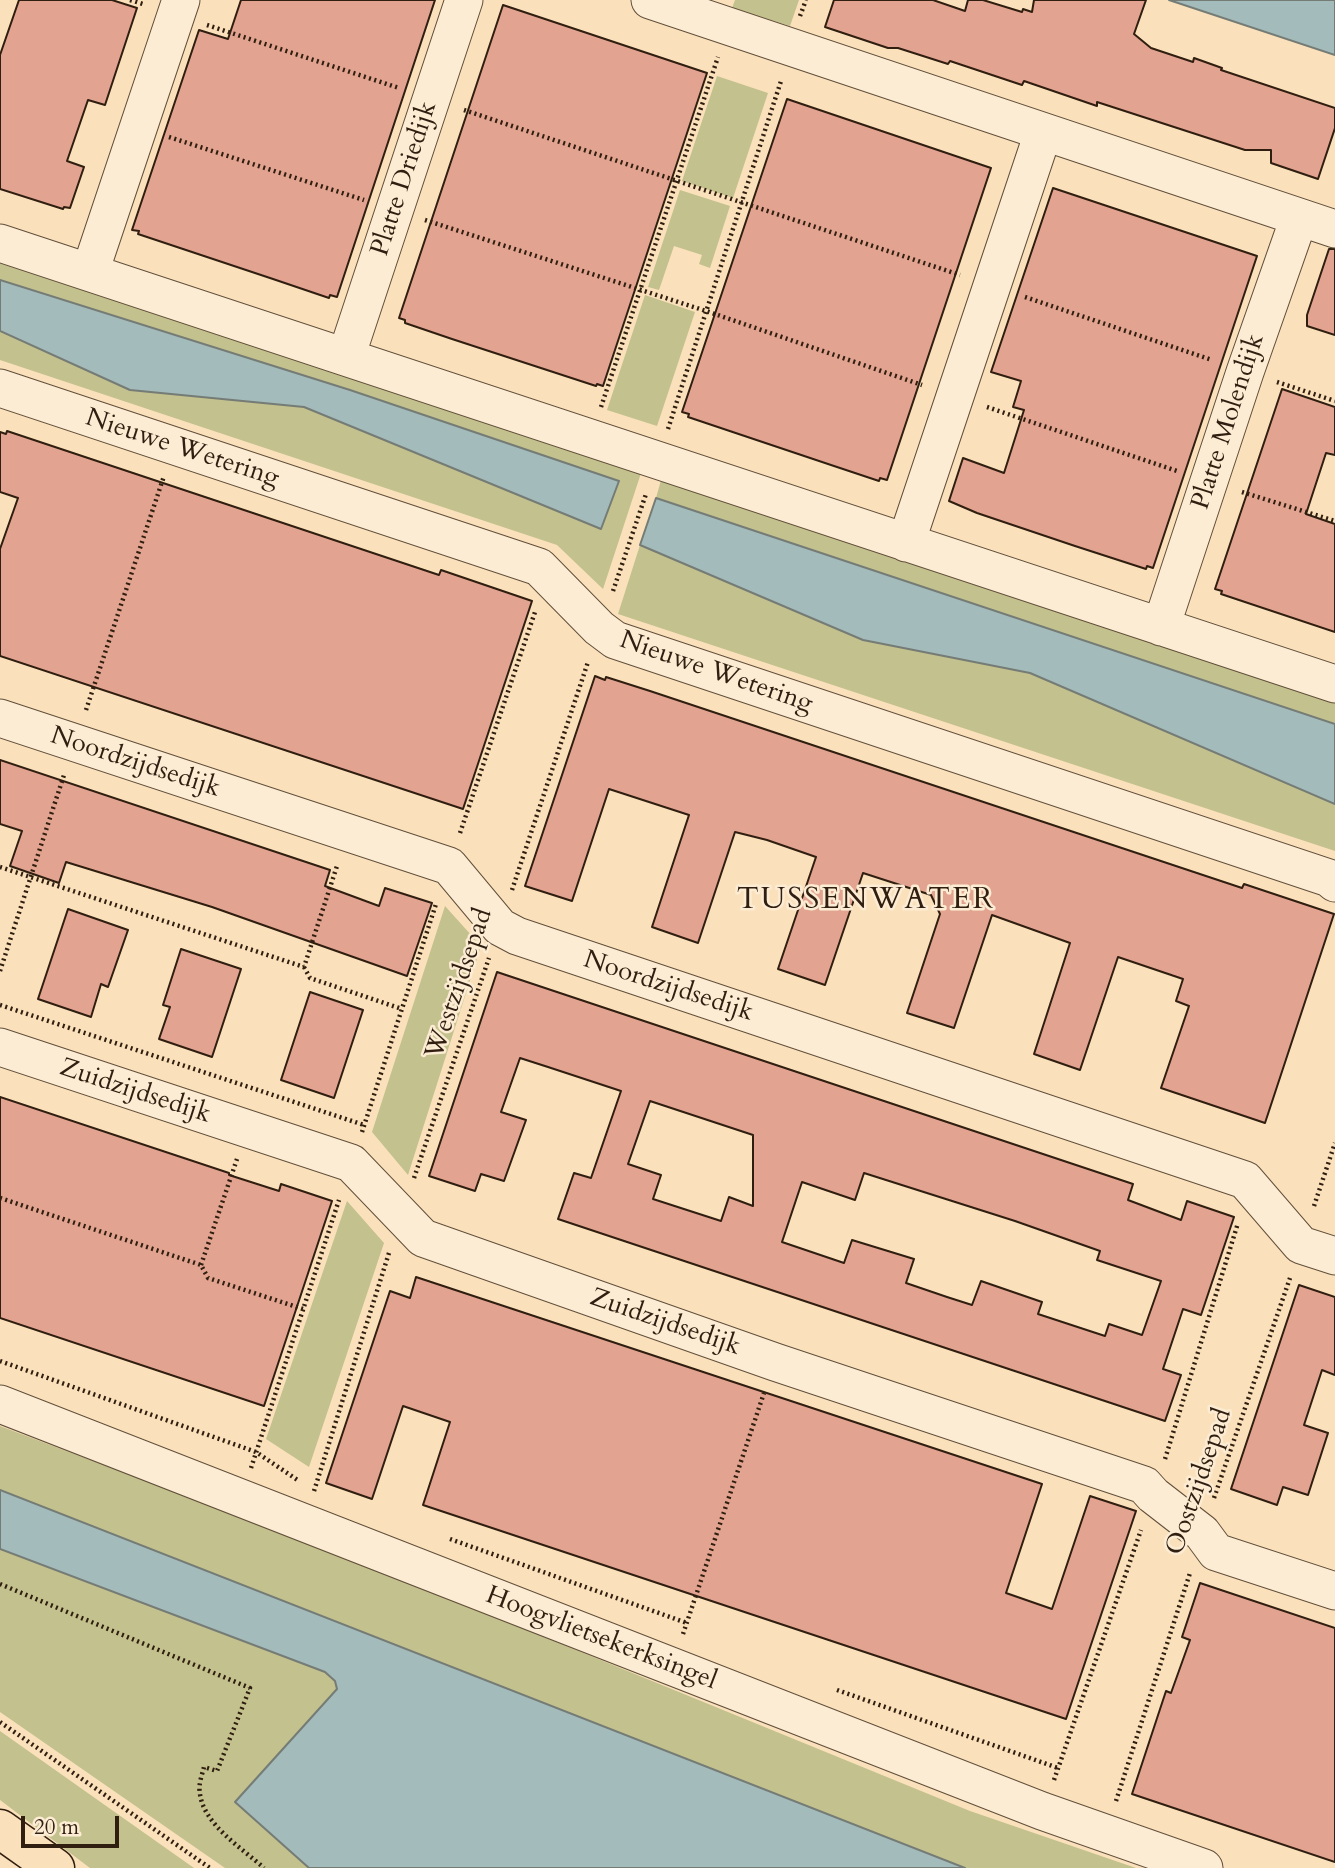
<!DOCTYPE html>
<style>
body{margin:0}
#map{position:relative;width:1335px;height:1868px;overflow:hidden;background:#fae1bb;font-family:Cardo,serif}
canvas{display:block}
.scale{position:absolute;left:21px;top:1816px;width:98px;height:32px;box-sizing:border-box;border:4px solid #301e10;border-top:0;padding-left:9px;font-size:21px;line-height:24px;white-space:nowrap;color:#301e10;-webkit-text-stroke:5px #fcecd3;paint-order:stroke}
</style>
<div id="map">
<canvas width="1335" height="1868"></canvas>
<div class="scale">20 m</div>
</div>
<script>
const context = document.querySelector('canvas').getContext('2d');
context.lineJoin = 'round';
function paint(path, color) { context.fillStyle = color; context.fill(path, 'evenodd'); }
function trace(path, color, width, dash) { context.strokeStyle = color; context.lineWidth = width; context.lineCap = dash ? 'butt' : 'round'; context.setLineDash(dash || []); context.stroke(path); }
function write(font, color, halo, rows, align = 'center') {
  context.font = font + ' Cardo,serif'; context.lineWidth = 5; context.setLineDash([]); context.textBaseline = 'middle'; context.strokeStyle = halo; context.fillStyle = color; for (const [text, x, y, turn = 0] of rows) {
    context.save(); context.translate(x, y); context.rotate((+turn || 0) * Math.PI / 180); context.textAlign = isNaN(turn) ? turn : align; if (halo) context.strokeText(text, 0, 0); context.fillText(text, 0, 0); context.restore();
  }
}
const green = new Path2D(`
 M735,0H799L790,26L732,8Z
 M717,76L768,93L733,198L682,181Z
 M680,190L730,206L710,268L699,264L702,255L674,246L659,290L648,287Z
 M0,254L643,467L603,589L557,545L0,360V331L130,390L304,407L601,529L619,482L350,390L0,280Z
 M645,295L695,312L657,426L607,410Z
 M663,473L1335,698V724L656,498Z
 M640,545L863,640L1030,673L1335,804V851L618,614Z
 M445,906L481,946L408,1175L372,1132Z
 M347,1201L384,1243L309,1467L266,1439Z
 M0,1426L366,1564L970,1811L1136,1868H965L0,1490Z
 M0,1549L326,1672L335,1681L337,1689L236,1801L309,1868H225L0,1712Z
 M0,1731L194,1868H90L0,1800Z`);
const water = new Path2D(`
 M1169,0H1335V55Z
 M0,280L350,390L619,481L601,529L304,407L130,390L0,331Z
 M656,498L1335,724V804L1030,673L863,640L640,545Z
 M0,1490L965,1868H309L235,1802L337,1689L335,1681L325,1672L0,1549Z`);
const building = new Path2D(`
 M19,0H112L137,8L105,105L88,100L67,161L84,167L70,208L64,207L63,209L0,189V55Z
 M241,0H435L337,297L330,295L329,298L273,279L138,234L139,231L132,230L199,30L228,39Z
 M834,0H933L965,11L968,0H983L1022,12L1023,9L1032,12L1034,0H1146L1134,34L1151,48L1193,62L1194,58L1222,68L1221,70L1335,108V128L1318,179L1271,163V150H1245L1097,102V106L1024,81L1022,85L950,61L948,64L898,48H888L825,27Z
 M503,5L707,73L603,386L597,384L596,386L452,339L405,323V320L399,318Z
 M787,99L991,168L887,480L880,478L879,481L834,466L688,417L689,414L682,412Z
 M1053,188L1257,256L1153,568L1147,566L1146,569L1075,546L977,513L949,501L963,458L1004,473L1024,410L1013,407L1021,381L991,372Z
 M1329,249H1335V335L1307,326V315Z
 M1282,389L1335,407V455L1326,453L1306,514L1335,524V632L1221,594L1222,591L1215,589Z
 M7,431L439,575L441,570L532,601L463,809L0,656V549L18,498L0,492V432L6,434Z
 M595,676L605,680L606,677L650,691L1242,888L1244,884L1334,914L1265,1123L1161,1088L1189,1006L1176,1001L1183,979L1118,957L1080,1070L1034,1054L1070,943L992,915L954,1028L907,1013L940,914L931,895L863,873L825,985L778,969L816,857L767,840L735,832L698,943L652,927L689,815L609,789L572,901L525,886Z
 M0,760L330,870L325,886L379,906L385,888L432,903L407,976L212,907L66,862L59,883L10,866L22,831L0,824Z
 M68,909L128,930L108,987L101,984L91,1017L38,999Z
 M181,949L241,969L212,1057L159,1039L170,1007L163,1005Z
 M497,972L1133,1184L1128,1200L1181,1220L1187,1201L1234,1217L1201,1315L1183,1309L1163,1369L1181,1375L1165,1421L558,1219L574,1173L591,1178L621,1091L548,1067L520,1058L501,1112L526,1120L504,1181L481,1174L475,1191L429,1176ZM650,1101L753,1135V1206L729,1197L721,1221L653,1199L661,1175L628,1164ZM864,1173L1015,1221L1100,1251L1097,1260L1161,1281L1142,1335L1109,1324L1105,1336L1038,1314L1042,1302L981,1281L972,1305L947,1297L906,1283L914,1259L852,1240L844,1263L782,1242L802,1182L855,1200Z
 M310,992L363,1010L334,1098L281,1080Z
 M0,1097L229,1173V1175L279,1191L281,1184L332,1201L264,1406L0,1318Z
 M416,1277L1042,1484L1006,1593L1052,1609L1090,1496L1136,1511L1066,1719L423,1505L450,1422L403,1406L372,1499L326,1483L390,1291L410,1298Z
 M1299,1285L1335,1297V1375L1322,1370L1304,1425L1328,1433L1308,1495L1283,1487L1277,1505L1231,1489Z
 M1200,1583L1335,1628V1862L1132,1794L1166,1691L1171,1693L1190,1640L1182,1637Z`);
const path = new Path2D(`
 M130,0L143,4
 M800,16L806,0
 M207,25L399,88
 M464,110L960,275
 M169,137L364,200
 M425,220L706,311L922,385
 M1025,297L1212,360
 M1277,382L1335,401
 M601,407L718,57
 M987,407L1177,471
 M668,429L781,81
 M1242,492L1335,521
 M613,591L646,494
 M86,710L164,476
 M460,833L535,612
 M0,867L304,967L337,866
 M512,890L588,662
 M304,967L310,978L402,1009
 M0,971L64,775
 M0,1005L364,1125
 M362,1132L436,904
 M414,1178L489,958
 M0,1198L201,1265L208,1278L303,1309
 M1314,1206L1335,1143
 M201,1265L237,1159
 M0,1361L256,1452L299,1481
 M1165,1459L1238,1223
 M251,1468L339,1200
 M314,1491L389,1253
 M1214,1498L1290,1278
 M450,1539L687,1623
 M0,1584L250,1688L217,1771L204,1767C202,1775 198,1785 200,1794C204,1825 242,1848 264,1868
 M683,1634L764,1393
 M837,1690L1058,1768
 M0,1722L210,1868
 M1054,1780L1141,1530
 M1116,1801L1190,1573`);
const minor = new Path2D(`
 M650,0L1335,229
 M0,243L1335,684
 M90,272L181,0
 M346,357L464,0
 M0,388L539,567L599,628L615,640L1329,878L1335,883
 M906,543L1043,133
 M1161,627L1245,372L1299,218
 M0,718L449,866L500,927L517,936L1245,1180L1301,1245L1335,1256
 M0,1047L351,1163L423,1238L775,1362L1144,1485L1153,1495L1202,1533L1216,1552L1335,1591
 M0,1404L1042,1811L1204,1868`);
const primary = new Path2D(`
 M0,1829L55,1868`);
const streetNames = [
 ["Platte Driedijk",405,179,-72],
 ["Platte Molendijk",1229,422,-72],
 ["Nieuwe Wetering",182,449,18],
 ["Nieuwe Wetering",716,673,19],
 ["Noordzijdsedijk",135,763,18],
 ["Westzijdsepad",460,984,-71],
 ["Noordzijdsedijk",668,987,18],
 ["Zuidzijdsedijk",135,1092,18],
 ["Zuidzijdsedijk",665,1323,19],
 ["Oostzijdsepad",1200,1482,-71],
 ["Hoogvlietsekerksingel",601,1639,21]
];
const quarterNames = [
 ["TUSSENWATER",866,901]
];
paint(green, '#c3c18d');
paint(water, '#a3bbba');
trace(water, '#757c76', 2);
paint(building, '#e2a490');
trace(building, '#301e10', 2);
trace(minor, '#624f3b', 39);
trace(primary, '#301e10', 41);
trace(path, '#301e10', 4.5, [2, 3.5]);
trace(minor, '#fcecd3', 37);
trace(primary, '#fae1bb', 38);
write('26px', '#301e10', '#fcecd3', streetNames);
context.letterSpacing = '2px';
write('30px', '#301e10', '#fcecd3', quarterNames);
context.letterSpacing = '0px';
</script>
